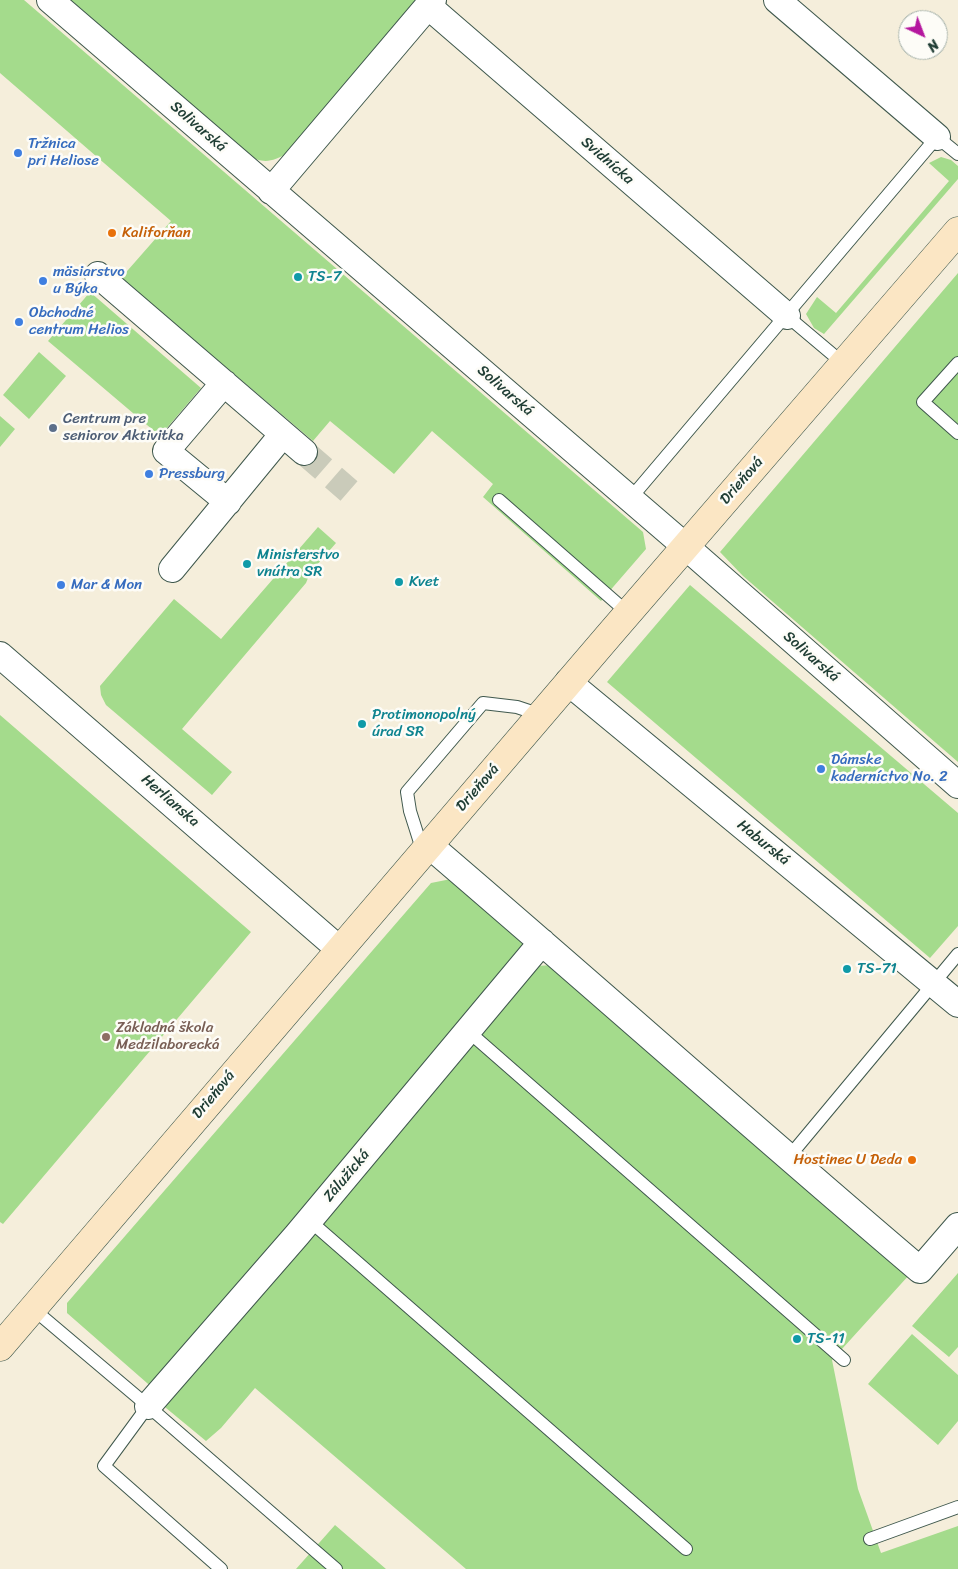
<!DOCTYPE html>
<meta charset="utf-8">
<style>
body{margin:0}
#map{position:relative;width:958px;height:1569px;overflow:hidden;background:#f5eedb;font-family:Sriracha,sans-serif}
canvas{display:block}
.north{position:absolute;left:898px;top:10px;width:50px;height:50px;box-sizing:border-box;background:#fdfcf7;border:1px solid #a4b0a9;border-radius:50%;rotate:137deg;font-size:14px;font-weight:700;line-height:20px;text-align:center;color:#1f3d34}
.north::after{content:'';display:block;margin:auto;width:18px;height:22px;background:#b5179e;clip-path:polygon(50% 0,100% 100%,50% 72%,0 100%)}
</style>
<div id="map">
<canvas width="958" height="1569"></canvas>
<div class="north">N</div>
</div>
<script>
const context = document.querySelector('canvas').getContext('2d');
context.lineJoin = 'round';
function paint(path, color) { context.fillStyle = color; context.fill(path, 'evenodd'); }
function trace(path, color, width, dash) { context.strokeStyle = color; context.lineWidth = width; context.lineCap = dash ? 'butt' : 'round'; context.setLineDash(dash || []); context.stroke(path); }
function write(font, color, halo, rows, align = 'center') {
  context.font = font + ' Sriracha,sans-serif'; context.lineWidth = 5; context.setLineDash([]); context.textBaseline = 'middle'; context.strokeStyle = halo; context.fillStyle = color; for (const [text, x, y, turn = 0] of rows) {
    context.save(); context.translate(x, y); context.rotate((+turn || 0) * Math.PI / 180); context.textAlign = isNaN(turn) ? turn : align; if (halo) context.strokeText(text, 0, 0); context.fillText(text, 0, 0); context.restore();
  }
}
const green = new Path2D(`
 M0,0H24L643,532L646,549L601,601L483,497L493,484L432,431L394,474L330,421L313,441L121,278L171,221L0,73Z
 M65,0H418L290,152C269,163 265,164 244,154Z
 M941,157L951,160L958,166V179L824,334L814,328L806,314L817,297L836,313L949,181L929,163Z
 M958,273V762L743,576L720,552Z
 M90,292L201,388L160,436L48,341Z
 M39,352L66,376L29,419L3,395Z
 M0,416L15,429L0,447Z
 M318,527L336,543L310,573L306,583L182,729L232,772L212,795L106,705L101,695L100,686L174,599L221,639Z
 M690,585L958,813V926L930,958L607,682Z
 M0,715L251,932L3,1224L0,1222Z
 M451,879L536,950L155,1390L67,1313V1303L431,883Z
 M554,965L910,1274L832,1360L858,1489L881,1553L958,1526V1569H466L255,1388L221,1428L206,1441L160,1403L536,966Z
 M958,1273V1347L949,1357L912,1326Z
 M912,1334L958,1375V1421L938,1445L868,1384Z
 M335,1525L386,1569H296Z`);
const streetTunnel = new Path2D(`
 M304,452L349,491`);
const lane = new Path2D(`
 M787,316L844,364
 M958,363L923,402L958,433
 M630,499L937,137L958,154
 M499,500L628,613
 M423,852L410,811L407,792L483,703L517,707L541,715
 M469,1032L844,1360
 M788,1158L958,954
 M310,1221L686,1549
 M32,1308L148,1406L104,1466L221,1569
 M148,1406L336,1569
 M870,1539L958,1507`);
const street = new Path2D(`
 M50,0L685,546L958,785
 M777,0L937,137
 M428,6L787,316
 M271,191L433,0
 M98,275L304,452
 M224,383L166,451L228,502
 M172,569L283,434
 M0,655L339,949
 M568,682L958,1004
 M429,845C594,986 755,1130 920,1270L958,1226
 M148,1406L297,1235L542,942`);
const secondary = new Path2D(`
 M0,1347L610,634L958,231`);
const markers = [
 [18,153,5,"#3f7fe0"],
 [112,233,5,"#e8710a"],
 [298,277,5,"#0f9aa8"],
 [43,281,5,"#3f7fe0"],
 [19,322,5,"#3f7fe0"],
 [53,428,5,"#5c6f8a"],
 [149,474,5,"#3f7fe0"],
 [247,564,5,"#0f9aa8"],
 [399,582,5,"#0f9aa8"],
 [61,585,5,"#3f7fe0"],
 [362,724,5,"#0f9aa8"],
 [821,769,5,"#3f7fe0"],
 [847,969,5,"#0f9aa8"],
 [106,1037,5,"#8d6e63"],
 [912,1160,5,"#e8710a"],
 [797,1339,5,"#0f9aa8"]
];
const streetNames = [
 ["Solivarská",198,127,41],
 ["Svidnícka",607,161,41],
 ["Solivarská",505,391,41],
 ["Drieňová",742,481,-49],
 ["Solivarská",811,657,41],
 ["Drieňová",478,788,-49],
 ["Herlianska",170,801,41],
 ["Haburská",763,843,39],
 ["Drieňová",214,1095,-50],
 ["Zálužická",347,1176,-50]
];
const shopNames = [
 ["Tržnica",28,144],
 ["pri Heliose",28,161],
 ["mäsiarstvo",53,272],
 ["u Býka",53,289],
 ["Obchodné",29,313],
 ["centrum Helios",29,330],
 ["Pressburg",159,474],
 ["Mar & Mon",71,585],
 ["Dámske",831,760],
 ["kaderníctvo No. 2",831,777]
];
const foodNames = [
 ["Kaliforňan",122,233],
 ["Hostinec U Deda",902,1160,"right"]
];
const cultureNames = [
 ["TS-7",308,277],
 ["Ministerstvo",257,555],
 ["vnútra SR",257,572],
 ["Kvet",409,582],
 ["Protimonopolný",372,715],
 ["úrad SR",372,732],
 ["TS-71",857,969],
 ["TS-11",807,1339]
];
const serviceNames = [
 ["Centrum pre",63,419],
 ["seniorov Aktivitka",63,436]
];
const educationNames = [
 ["Základná škola",116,1028],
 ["Medzilaborecká",116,1045]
];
paint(green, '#a4db8c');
trace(streetTunnel, '#cacbba', 26, [26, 13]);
trace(lane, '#3f584d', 14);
trace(street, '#3f584d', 28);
trace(secondary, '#3f584d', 29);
trace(lane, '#fff', 12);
trace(street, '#fff', 26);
trace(secondary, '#fbe6c4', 28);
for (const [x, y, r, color] of markers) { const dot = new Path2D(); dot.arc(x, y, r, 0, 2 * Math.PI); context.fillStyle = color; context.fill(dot); trace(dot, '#fdfcf7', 2); }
write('15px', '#1f3d34', '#fdfcf7', streetNames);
write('15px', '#366cbe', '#fdfcf7', shopNames, 'left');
write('15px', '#c56008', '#fdfcf7', foodNames, 'left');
write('15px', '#0d838f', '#fdfcf7', cultureNames, 'left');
write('15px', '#4e5e75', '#fdfcf7', serviceNames, 'left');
write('15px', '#785e54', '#fdfcf7', educationNames, 'left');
</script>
